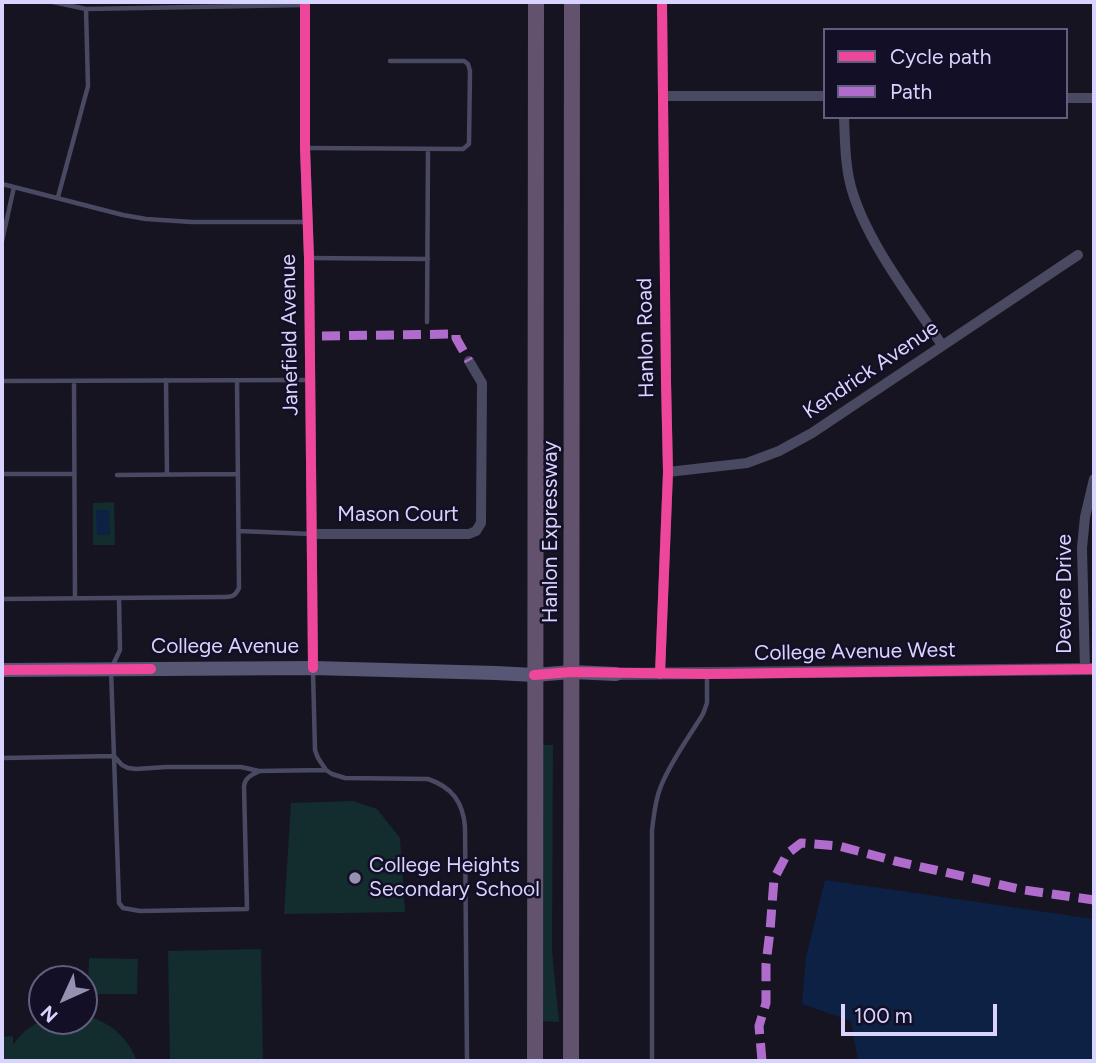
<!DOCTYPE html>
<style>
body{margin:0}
#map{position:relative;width:1096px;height:1063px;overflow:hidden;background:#161421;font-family:Figtree,sans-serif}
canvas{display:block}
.frame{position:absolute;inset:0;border:4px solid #d9d4ff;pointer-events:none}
.legend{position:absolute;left:823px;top:28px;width:245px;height:91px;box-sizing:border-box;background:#130f26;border:2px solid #625e7d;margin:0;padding:9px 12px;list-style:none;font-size:21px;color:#d9d4ff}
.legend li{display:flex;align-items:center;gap:14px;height:35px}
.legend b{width:35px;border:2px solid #625e7d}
.north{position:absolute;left:28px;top:965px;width:70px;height:70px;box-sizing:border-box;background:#130f26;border:2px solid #625e7d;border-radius:50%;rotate:225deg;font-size:19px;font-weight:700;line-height:28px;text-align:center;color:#d9d4ff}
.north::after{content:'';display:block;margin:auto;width:24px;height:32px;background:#9591b1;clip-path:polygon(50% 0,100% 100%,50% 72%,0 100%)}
.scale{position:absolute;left:841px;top:1004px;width:156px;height:32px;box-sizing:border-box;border:4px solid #d9d4ff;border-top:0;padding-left:9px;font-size:21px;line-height:24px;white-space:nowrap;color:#d9d4ff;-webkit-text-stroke:5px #130f26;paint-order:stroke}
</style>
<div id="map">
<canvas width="1096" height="1063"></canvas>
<div class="frame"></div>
<ul class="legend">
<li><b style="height:9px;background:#ed469a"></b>Cycle path</li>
<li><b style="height:9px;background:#b06ccc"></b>Path</li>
</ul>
<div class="north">N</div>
<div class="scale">100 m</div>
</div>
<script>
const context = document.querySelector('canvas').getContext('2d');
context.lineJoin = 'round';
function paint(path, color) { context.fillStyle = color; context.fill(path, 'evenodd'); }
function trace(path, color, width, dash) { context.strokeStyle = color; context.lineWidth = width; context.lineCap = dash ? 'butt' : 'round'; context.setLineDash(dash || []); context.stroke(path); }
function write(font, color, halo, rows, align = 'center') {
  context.font = font + ' Figtree,sans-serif'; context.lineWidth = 5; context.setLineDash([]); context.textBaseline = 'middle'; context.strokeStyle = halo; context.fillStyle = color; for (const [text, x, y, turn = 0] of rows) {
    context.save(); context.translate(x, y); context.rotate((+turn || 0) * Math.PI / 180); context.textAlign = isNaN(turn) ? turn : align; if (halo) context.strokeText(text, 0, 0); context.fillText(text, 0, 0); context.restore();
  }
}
const green = new Path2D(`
 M114,502L115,545H93V503Z
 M543,745H553L552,951L559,1022L542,1021Z
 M353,801L377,809L400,838L405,912L284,914L291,803Z
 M261,949L263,1061H170L168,951Z
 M89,958L138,959L137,994H88Z
 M84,1015C110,1022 127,1036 137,1061H3L2,1037L13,1036V1045C36,1014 49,1021 84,1021Z`);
const water = new Path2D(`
 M96,510H109L110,535H97Z
 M825,880L1094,919V1061H858L851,1021L802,1004L806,957Z`);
const service = new Path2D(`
 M53,2L86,9L304,5
 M306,148L463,149L469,144L470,71L468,64L464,61H390
 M2,184L14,187
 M58,197L88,86L86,9
 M2,241L14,187L123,215L146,219L192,222H306
 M309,258L428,259
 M427,322L428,149
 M166,380L167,474
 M2,381L309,380
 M74,381L75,598
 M2,474H74
 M117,475L238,474
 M239,531L311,534
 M119,598L120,650L111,669L119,903L123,908L140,911L247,909L244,786C245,778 251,775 258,772
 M2,599L222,597C231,597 235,597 239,588L237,380
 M313,672L315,750L318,758L326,770
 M114,756L122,765L128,768L136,769L166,767H241L259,771L326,770L332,774L345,778L428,779C452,787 463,802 465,827L467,1061
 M2,758L114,756
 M652,1061V830C654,815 655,800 661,786C671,761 689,737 703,714L707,703V675`);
const minor = new Path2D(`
 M305,2V148L309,258L313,668
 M663,96H825
 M1066,98H1094
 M844,117C845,141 845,164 851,187C866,241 911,298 942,345
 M668,472L747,463L779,451L812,433L1078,255
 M312,534H469L476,531L481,523L482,383L469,361
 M1085,668L1082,548L1085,517L1094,479
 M660,674L668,472L666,381L662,2`);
const tertiary = new Path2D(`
 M616,674L1094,669`);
const secondary = new Path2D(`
 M2,670L313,668L496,673L534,675L572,672L616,674`);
const trunk = new Path2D(`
 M535,1061L536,2
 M571,1061L572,2`);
const quiet = new Path2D(`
 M322,336L456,334V338L469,361
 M762,1061L759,1026L766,1003V964L770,931L774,879L787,854L801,843L839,846L895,861L1024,890L1094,900`);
const cycleway = new Path2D(`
 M305,2V148L309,258L313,668
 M2,670L151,669
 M660,674L668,472L666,381L662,2
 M534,675L572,672L707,674L1094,669`);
const markers = [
 [355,878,7,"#9591b1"]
];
const streetNames = [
 ["Janefield Avenue",290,335,-91],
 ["Hanlon Road",646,338,-91],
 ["Kendrick Avenue",871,370,-34],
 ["Mason Court",398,515],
 ["Hanlon Expressway",551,532,-90],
 ["Devere Drive",1065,594,-90],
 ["College Avenue",225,647],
 ["College Avenue West",855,652,-1]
];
const poiNames = [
 ["College Heights",369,866],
 ["Secondary School",369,890]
];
paint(green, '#132c2d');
paint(water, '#0d2144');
trace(service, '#4a4962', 4.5);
trace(minor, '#4a4962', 10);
trace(tertiary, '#4a4962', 12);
trace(secondary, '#575674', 14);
trace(trunk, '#62526e', 16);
trace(quiet, '#b06ccc', 9, [18, 9]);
trace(cycleway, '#ed469a', 10);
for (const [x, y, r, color] of markers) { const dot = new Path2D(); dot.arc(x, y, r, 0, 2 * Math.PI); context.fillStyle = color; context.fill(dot); trace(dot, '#130f26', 2.5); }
write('21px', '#d9d4ff', '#130f26', streetNames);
write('21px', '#d9d4ff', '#130f26', poiNames, 'left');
</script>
